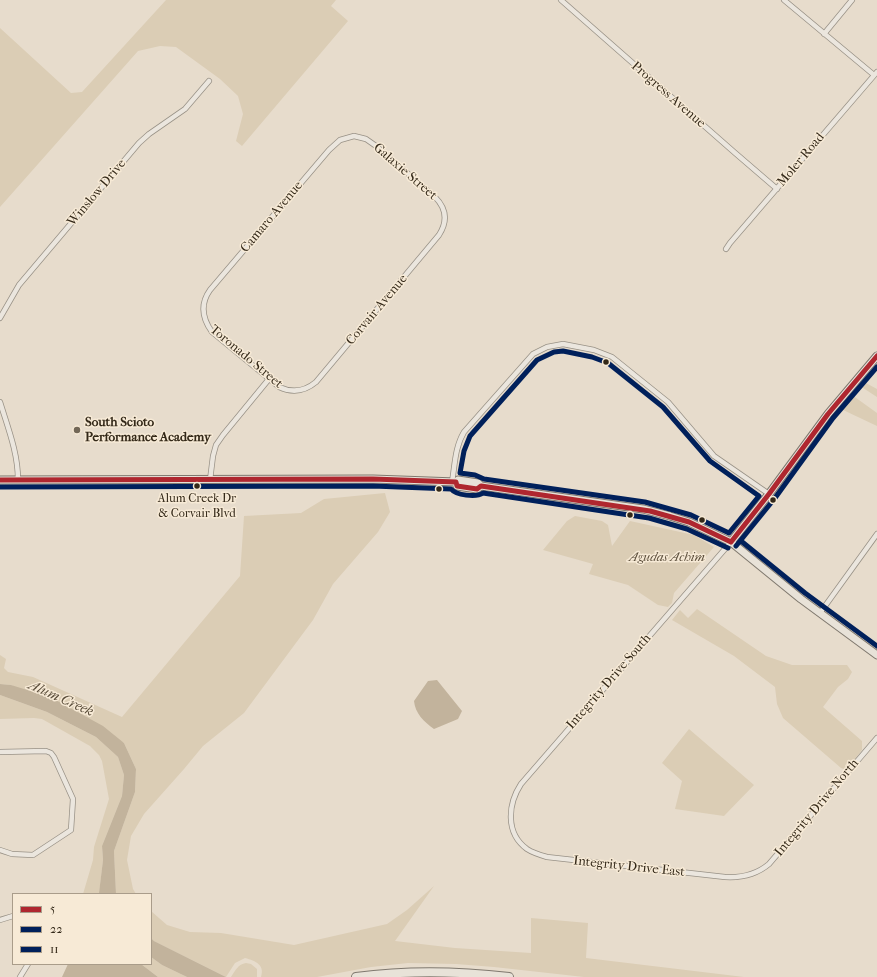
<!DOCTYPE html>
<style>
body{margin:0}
#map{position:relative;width:877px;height:977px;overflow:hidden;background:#e7dccc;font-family:"IM FELL French Canon",serif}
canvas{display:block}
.legend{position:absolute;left:12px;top:893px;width:140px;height:72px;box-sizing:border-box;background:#f7ead6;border:1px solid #a99c8a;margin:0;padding:5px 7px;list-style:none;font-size:12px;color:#332818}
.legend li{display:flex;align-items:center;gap:8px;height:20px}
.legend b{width:20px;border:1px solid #a99c8a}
</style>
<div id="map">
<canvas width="877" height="977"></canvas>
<ul class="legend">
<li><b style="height:5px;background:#af272f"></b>5</li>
<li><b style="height:5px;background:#00205b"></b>22</li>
<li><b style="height:5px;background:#00205b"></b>11</li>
</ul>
</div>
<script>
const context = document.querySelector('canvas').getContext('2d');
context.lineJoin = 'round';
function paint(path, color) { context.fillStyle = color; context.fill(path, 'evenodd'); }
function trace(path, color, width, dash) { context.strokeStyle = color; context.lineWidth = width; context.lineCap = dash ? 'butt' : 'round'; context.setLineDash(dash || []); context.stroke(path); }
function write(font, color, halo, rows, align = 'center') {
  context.font = font + ' "IM FELL French Canon",serif'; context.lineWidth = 3; context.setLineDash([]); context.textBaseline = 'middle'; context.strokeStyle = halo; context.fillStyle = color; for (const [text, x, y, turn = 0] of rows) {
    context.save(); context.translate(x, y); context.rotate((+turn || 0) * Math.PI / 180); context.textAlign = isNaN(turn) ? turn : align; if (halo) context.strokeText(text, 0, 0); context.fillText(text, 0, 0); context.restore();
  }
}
const green = new Path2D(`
 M166,0H336L331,6L348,21L242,146L236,141L243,114L238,96L220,79L176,47L160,46L138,51L0,207V28L71,93L82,92Z
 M864,382L877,389V397L860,386Z
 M852,395L877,413V426L841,409Z
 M385,493L390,512L378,532L333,584L313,620L244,713L203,746L184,769L144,814L131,836L127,860L133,889L136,894H116L114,851L135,792L136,769L124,743L11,685L0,684V655L6,659L4,668L8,672L33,677L122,717L240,576L244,516L301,513L324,499Z
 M575,516L602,521L608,525L612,546L630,521L694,535L714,547L674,593L672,603L668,607L658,605L628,585L589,574L593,564L543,550L567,521Z
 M697,609L766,656L792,665H847L852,672L848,679L838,687L823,707L862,741V750L846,770L841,768L783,718L777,704L775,687L734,656L672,620L680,610L688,618Z
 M0,695L47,712L96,737L118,757L124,775L122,796L102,846L103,860L99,894H83L93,860L94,847L109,799L102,761L99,755L90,746L42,719L34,718L0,719Z
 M689,729L754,785L724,816L675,809L682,781L662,763Z
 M434,886L395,941L455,948L531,953V918L588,923L586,958L744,977H584L494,967L456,964L408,963L371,967L317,977H261C265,965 256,961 245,958L235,963L226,977L154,941L151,938V911L167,925L190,932L221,933L294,945L387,924L407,910Z
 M151,957L162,965L187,977H158L141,964H151Z
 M246,963L251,964L257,969V977H231C235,971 238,964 246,963Z`);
const water = new Path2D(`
 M437,680L462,711L458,719L434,729C424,722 415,713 414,701L428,681Z
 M0,684L11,685L50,697L103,726L124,743L136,769L135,792L114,851L116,894L99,893L103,860L102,846L122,796L124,775L118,757L96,737L47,712L0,695Z
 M151,938L154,941L226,977H187L162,965L151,957Z
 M68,964H141L158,977H62Z`);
const street = new Path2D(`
 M561,0L734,152L777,189
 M784,0L874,75
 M824,34L852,0
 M354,136L366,139L376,146L435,197C446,208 448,221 439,235L316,382C304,392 292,393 279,387L212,332C202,318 200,304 210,290L329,150L340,140Z
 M726,249L730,243L877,72
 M0,318L19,285L139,143L149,134L185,109L209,81
 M0,402C8,428 18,453 18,480
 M210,480L213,456L216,445L223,435L269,379
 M452,482C455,464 455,447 464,432L533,354L547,347L563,344L594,350L612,357L668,402L714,456L769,494
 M731,542L521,784C508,804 505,833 527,849C533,853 540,855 547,857L725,877C742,878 756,875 769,864L877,738
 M820,613L877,534
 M0,752L46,751L51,753L54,757L73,799L71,830L33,855L12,854L0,850
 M0,920L13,916
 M20,977L28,964`);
const secondary = new Path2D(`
 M731,542L769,494L828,414L877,356`);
const primary = new Path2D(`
 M0,480L373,479L456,482L458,480L478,483L481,486L643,509L670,516L689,522L731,542L801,599L877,655
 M456,482L457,486L477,489L481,486`);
const highway = new Path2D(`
 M356,977C408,970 457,971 509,977`);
const bus1 = new Path2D(`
 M0,480L373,479L456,482L457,486L477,489L481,486L650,511L689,522L731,542
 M731,542L769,494L828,414L877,356`);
const bus2 = new Path2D(`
 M0,487L373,486L451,489C456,495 476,498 483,493L649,518L687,529L728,548
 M736,546L775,498L833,418L877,367`);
const bus3 = new Path2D(`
 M563,351L592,357L608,363L663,407L710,461L759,496L729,533L691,515L645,502L484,479L475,475L460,473L464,451L470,436L537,360L554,352Z
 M741,541L805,593L877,646`);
const markers = [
 [606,362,3.5,"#332818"],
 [77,430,4,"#726757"],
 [197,486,3.5,"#332818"],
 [439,489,3.5,"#332818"],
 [773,500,3.5,"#332818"],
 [630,515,3.5,"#332818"],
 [702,520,3.5,"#332818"]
];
const busNames = [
 ["Alum Creek Dr",197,499],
 ["& Corvair Blvd",197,514]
];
const streetNames = [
 ["Progress Avenue",668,95,41],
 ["Moler Road",801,160,-50],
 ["Galaxie Street",405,172,41],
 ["Winslow Drive",97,193,-50],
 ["Camaro Avenue",272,217,-50],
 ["Corvair Avenue",377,310,-50],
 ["Toronado Street",246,357,40],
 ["Integrity Drive South",609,682,-49],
 ["Integrity Drive North",817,808,-50],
 ["Integrity Drive East",629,867,6]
];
const poiNames = [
 ["South Scioto",85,423],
 ["Performance Academy",85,438]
];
const parkNames = [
 ["Agudas Achim",667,558]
];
const waterNames = [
 ["Alum Creek",61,699,24]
];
paint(green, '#dbcdb5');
paint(water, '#c2b39c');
trace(street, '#989186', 6);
trace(secondary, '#7f786e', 9);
trace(primary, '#7f786e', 9);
trace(highway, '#7f786e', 10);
trace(street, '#ebe6de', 4.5);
trace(secondary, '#ebe6de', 7);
trace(primary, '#e8e2d8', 7);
trace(highway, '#e8e2d8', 8);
trace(bus1, '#af272f', 5);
trace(bus2, '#00205b', 5);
trace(bus3, '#00205b', 5);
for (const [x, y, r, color] of markers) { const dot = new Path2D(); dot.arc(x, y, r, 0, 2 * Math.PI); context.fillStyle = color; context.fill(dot); trace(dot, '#f7ead6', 1.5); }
write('12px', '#332818', '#f7ead6', busNames);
write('13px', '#332818', '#f7ead6', streetNames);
write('bold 13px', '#332818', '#f7ead6', poiNames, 'left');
write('italic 13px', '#5b4e3b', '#f7ead6', parkNames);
write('italic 14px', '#594c39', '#f7ead6', waterNames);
</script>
